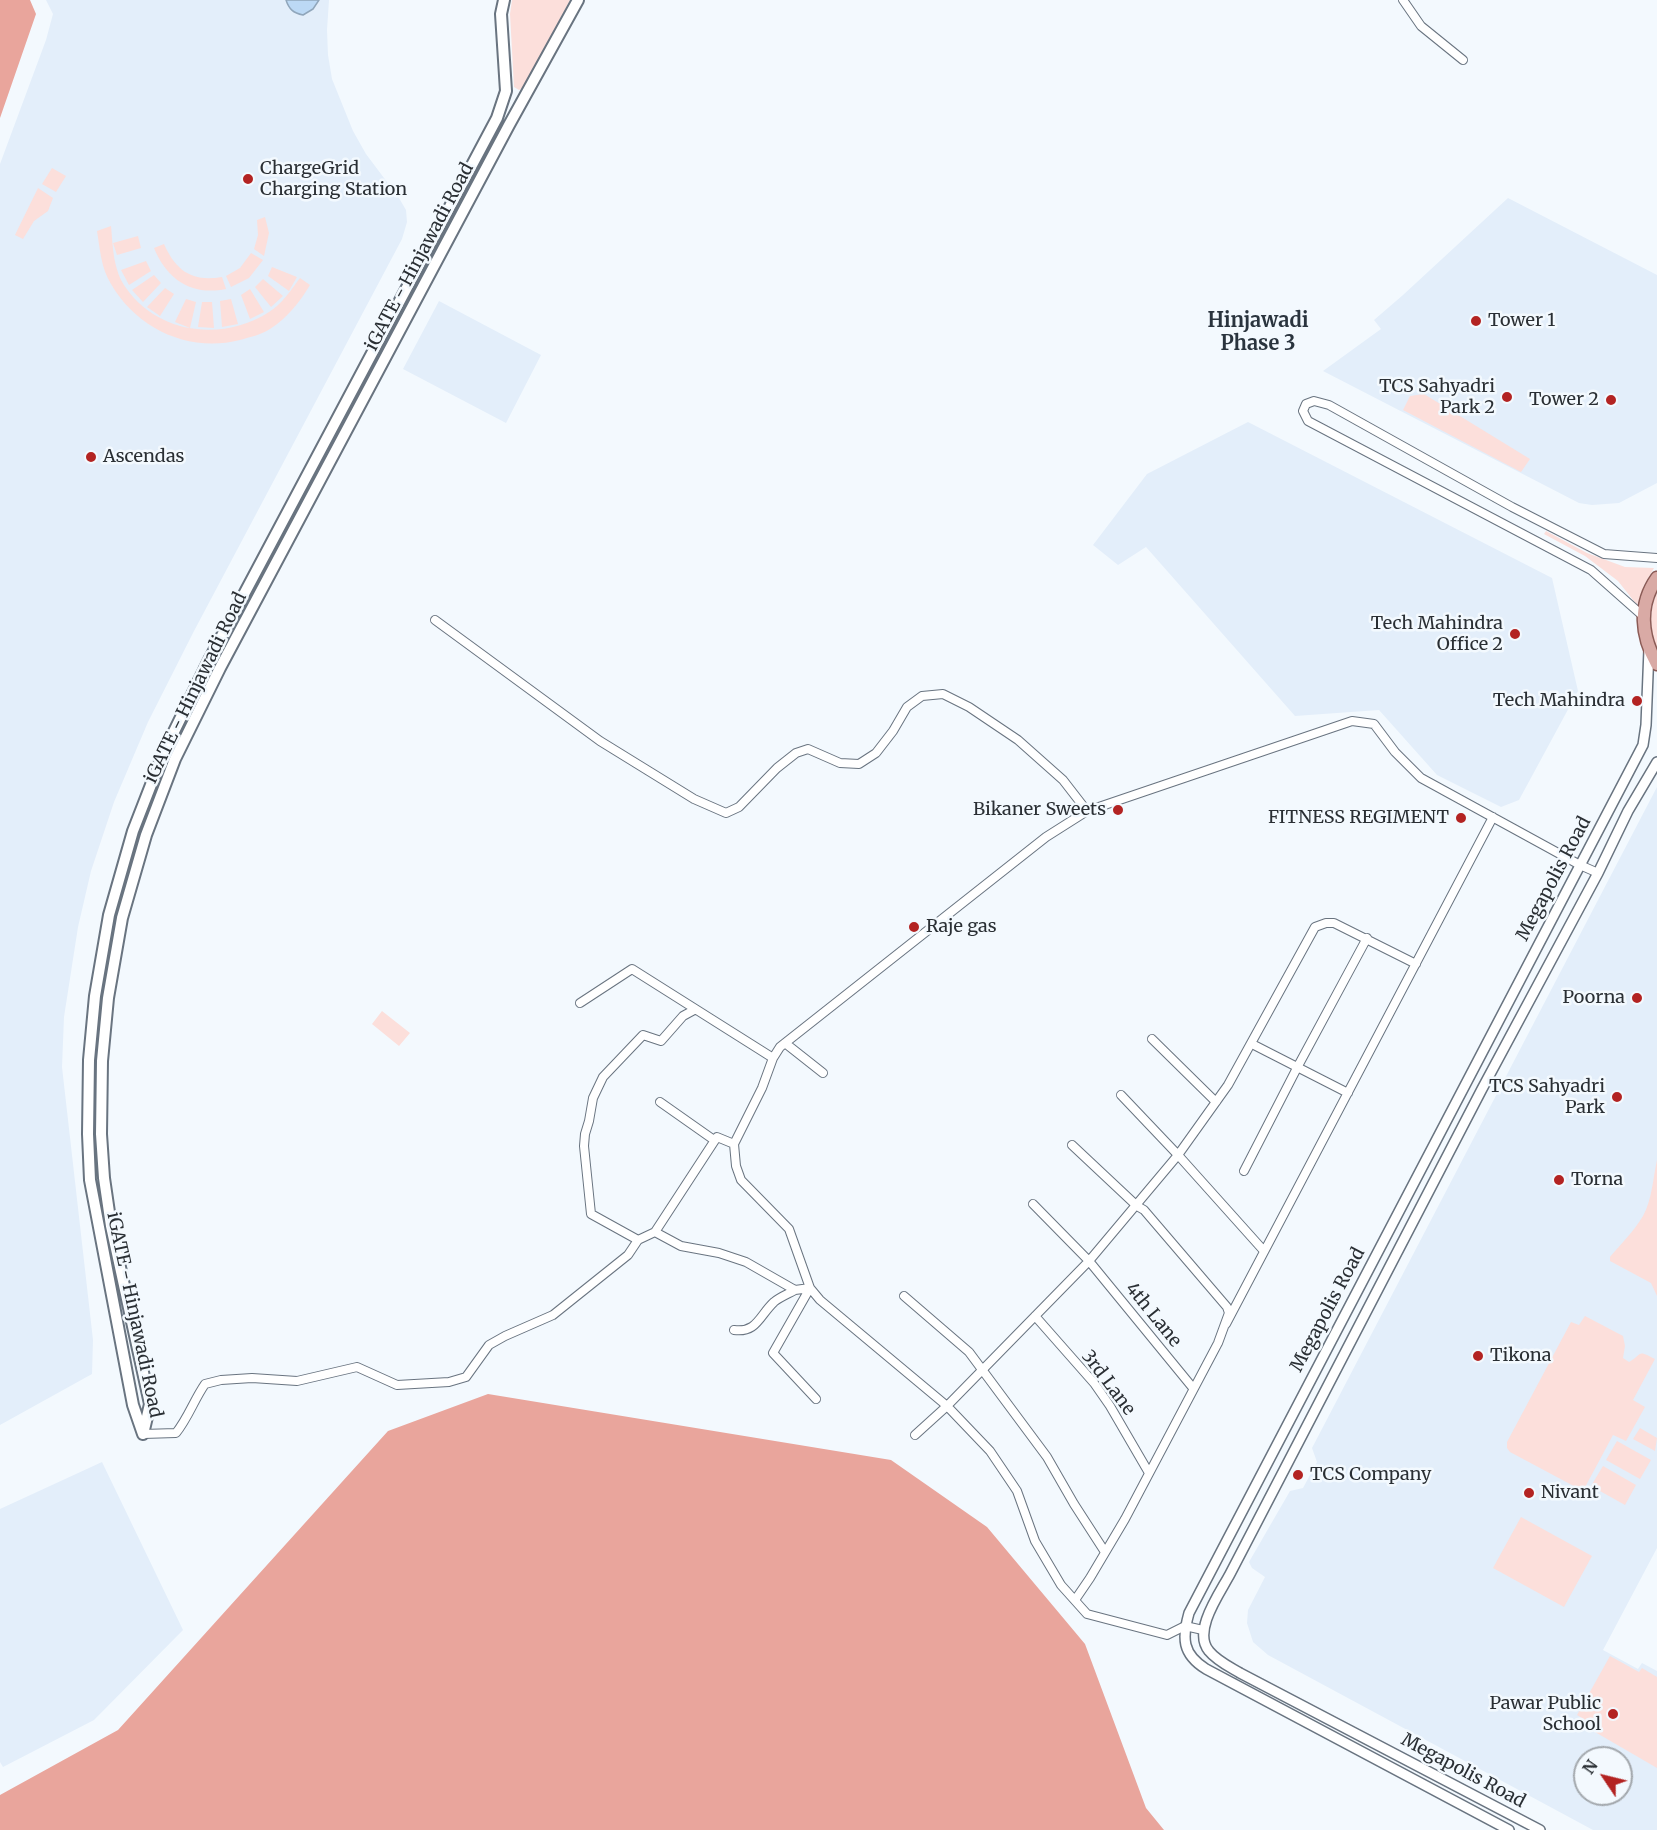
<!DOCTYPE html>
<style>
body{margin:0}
#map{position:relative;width:1657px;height:1830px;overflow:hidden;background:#f3f9fe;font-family:Merriweather,serif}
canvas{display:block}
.north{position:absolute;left:1573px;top:1746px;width:60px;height:60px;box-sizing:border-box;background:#f3f9fe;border:2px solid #a3a8ad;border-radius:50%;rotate:305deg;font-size:16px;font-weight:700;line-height:24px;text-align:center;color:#2a2f34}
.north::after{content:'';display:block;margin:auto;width:21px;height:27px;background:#b32322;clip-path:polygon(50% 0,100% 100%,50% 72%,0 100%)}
</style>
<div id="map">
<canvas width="1657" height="1830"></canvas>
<div class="north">N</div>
</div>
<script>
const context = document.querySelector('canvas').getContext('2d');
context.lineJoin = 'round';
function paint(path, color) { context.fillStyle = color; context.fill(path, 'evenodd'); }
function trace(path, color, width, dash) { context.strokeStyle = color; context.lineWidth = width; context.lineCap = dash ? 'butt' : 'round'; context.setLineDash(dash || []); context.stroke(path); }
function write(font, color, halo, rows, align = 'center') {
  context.font = font + ' Merriweather,serif'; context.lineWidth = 5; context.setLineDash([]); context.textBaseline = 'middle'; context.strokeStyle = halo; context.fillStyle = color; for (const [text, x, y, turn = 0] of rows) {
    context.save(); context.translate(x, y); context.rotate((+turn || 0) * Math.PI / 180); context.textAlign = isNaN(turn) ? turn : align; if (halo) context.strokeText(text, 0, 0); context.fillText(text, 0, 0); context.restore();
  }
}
const built = new Path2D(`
 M46,0H329L327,30L328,55L332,79L353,131L366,154L399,198L406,210L407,222L402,239L194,631L148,722L114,802L91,871L78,927L64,1017L62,1067L93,1340L92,1374L0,1425V164L46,40L53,14Z
 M1508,198L1657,275V483L1619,503L1592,505L1579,503L1323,371L1381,329L1374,320L1403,295Z
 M439,301L541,355L506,423L403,369Z
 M1248,422L1552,578L1578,691L1519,800L1501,807L1437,775L1379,710L1295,716L1146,547L1118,565L1093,545L1147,474Z
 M1657,787V1548L1603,1650L1638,1669L1642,1663L1657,1671V1830H1593L1268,1655L1253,1642L1247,1623L1248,1610L1265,1577L1252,1568L1249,1562L1290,1491L1303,1488L1317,1462L1312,1448ZM1585,1758H1621V1794H1585Z
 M102,1462L183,1630L94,1720L3,1767L0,1762V1509Z`);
const green = new Path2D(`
 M512,0H570L524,87L519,90L514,87L510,14Z
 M52,168L66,176L56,192L42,184Z
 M38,188L53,198L48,211L34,221L23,239L15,235Z
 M265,217L269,233L264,256L254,249L258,235L257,220Z
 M111,226C113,247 113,270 126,288C158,334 223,342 269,312C282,304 291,290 300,278L310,285C300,302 287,318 270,329C261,335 250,337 240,340C189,353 137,329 111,284C101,268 100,249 97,231Z
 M138,236L141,248L117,255L113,243Z
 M164,244C176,271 192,282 222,277L226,289C192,296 167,280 154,248Z
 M251,253L263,260L249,278L231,287L226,276L240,268Z
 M146,261L151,271L129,285L121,270Z
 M272,267L297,277L289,291L268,276Z
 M154,275L161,283L143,302L132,290Z
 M263,279L283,296L271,307L255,287Z
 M165,288L174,294L160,316L147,307Z
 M250,289L264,312L250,319L241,295Z
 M186,299L196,302L190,328L175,322Z
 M231,299L238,324L222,327L220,301Z
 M202,302H212L214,328L198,327Z
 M1424,394L1530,459L1521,472L1403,410L1410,396Z
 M1546,531L1587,553L1625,567L1654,568L1644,585L1637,605L1618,581L1585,556L1544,534Z
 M1657,593V648C1649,630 1649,611 1657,593Z
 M382,1011L410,1033L399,1046L372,1024Z
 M1657,1160V1296L1651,1283L1610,1261V1257C1621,1244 1634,1231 1643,1216C1652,1200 1653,1178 1657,1160Z
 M1585,1316L1623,1336L1625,1346L1623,1358L1629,1362C1643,1354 1636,1349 1655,1359L1633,1400L1645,1407L1626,1441L1613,1435L1583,1491L1510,1452L1507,1448V1442L1571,1322L1579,1325Z
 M1640,1428L1657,1438L1655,1451L1633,1439Z
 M1617,1441L1651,1460L1640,1479L1606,1460Z
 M1603,1466L1636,1485L1625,1505L1591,1486Z
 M1521,1517L1592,1556L1564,1607L1493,1568Z
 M1610,1656L1639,1672L1642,1668L1657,1677V1768L1583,1725L1585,1720L1577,1715Z`);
const forest = new Path2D(`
 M0,0H30L36,14L0,118Z
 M488,1394L891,1460L987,1527L1085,1644L1146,1808L1164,1830H0V1795L118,1730L388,1431Z`);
const water = new Path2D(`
 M286,0H319L313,9L303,15C293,13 289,9 286,0Z`);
const minor = new Path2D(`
 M1403,0L1421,26L1463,60
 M1643,616L1591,570L1308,421L1303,411L1306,404L1314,401L1329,405L1512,507L1604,554L1657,558
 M435,620L600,741L694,799L726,813L739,807L777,768L796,753L808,749L840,763L859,764L876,753L893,731L907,707L922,696L943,694L969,707L1018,740L1063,780L1087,811
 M580,1003L632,969L773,1058
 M1152,1039L1216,1102
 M785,1043L823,1073
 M1252,1044L1348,1093
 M660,1102L714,1140
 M1072,1145L1137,1206L1144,1210L1227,1307L1229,1313L1218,1343L1125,1519L1090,1578L1075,1600
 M1244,1171L1298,1066L1367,938
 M1033,1204L1089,1261L1193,1388
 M655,1232L717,1137L734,1144
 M638,1240L591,1214L584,1146L585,1134L589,1121L593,1098L603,1077L643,1035L661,1041L683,1016L694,1010
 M1264,1251L1178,1155L1228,1085L1315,927L1326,923H1334L1416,964
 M810,1288L773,1353L816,1399
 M904,1296L969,1352L1047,1457L1074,1504L1105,1552
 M1035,1316L1094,1383L1110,1406L1149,1473
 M1226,1324L1493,817
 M734,1330C757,1333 759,1316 774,1302C780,1297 788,1294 795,1290
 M143,1434L176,1433C188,1418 194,1400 205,1384L221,1380L252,1378L297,1381L357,1367L397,1385L449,1382L466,1377L489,1345L505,1336L553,1315L628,1255L638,1240L655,1232L681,1246L719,1253L746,1262L795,1290L810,1288
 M915,1435L947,1406L1089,1261L1178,1155L1121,1095
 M1203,1630L1185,1626L1167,1635L1087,1614L1061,1585L1035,1541L1017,1491L990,1451L947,1406L820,1300L810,1288L789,1229L741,1180L736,1166L734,1144L762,1088L773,1058L780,1047L1046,837L1087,811L1352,721L1374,724L1395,752L1421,778L1580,865L1598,873`);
const tertiary = new Path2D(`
 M1509,1830L1206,1669C1182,1654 1182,1638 1189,1613L1643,745L1646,725L1649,649
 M1540,1830L1240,1673C1230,1667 1217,1661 1209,1651C1192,1631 1220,1593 1230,1574L1482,1089L1598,873L1628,811L1657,762`);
const secondary = new Path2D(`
 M143,1434L150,1404L111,1226L104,1178L101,1134L102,1061L108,998L122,918L146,835L175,759L220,668L509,125L578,0
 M143,1434L133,1405L90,1180L88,1134L89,1060L95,996L109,915L133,831L163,754L208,662L497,118L506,91L501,14L504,0`);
const primary = new Path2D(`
 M1657,578C1638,605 1641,636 1657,664`);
const markers = [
 [248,179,6,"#b32322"],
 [1476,321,6,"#b32322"],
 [1507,397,6,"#b32322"],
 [1611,400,6,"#b32322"],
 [91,457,6,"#b32322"],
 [1515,634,6,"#b32322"],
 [1637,701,6,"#b32322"],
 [1118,810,6,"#b32322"],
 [1461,818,6,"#b32322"],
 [914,927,6,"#b32322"],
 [1637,998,6,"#b32322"],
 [1617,1097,6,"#b32322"],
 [1559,1180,6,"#b32322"],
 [1478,1356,6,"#b32322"],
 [1298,1475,6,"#b32322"],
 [1529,1493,6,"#b32322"],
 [1613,1714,6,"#b32322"]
];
const poiNames = [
 ["ChargeGrid",260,169,"left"],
 ["Charging Station",260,190,"left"],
 ["Tower 1",1488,321,"left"],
 ["TCS Sahyadri",1495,387],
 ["Park 2",1495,408],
 ["Tower 2",1599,400],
 ["Ascendas",103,457,"left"],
 ["Tech Mahindra",1503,624],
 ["Office 2",1503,645],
 ["Tech Mahindra",1625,701],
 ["Bikaner Sweets",1106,810],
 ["FITNESS REGIMENT",1449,818],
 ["Raje gas",926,927,"left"],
 ["Poorna",1625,998],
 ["TCS Sahyadri",1605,1087],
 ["Park",1605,1108],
 ["Torna",1571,1180,"left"],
 ["Tikona",1490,1356,"left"],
 ["TCS Company",1310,1475,"left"],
 ["Nivant",1541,1493,"left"],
 ["Pawar Public",1601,1704],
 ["School",1601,1725]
];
const streetNames = [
 ["iGATE - Hinjawadi Road",420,257,-62],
 ["iGATE - Hinjawadi Road",196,688,-64],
 ["Megapolis Road",1554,879,-62],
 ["Megapolis Road",1328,1310,-62],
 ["iGATE - Hinjawadi Road",134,1315,78],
 ["4th Lane",1153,1315,51],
 ["3rd Lane",1108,1383,53],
 ["Megapolis Road",1463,1771,28]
];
const neighbourhoodNames = [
 ["Hinjawadi",1258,321],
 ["Phase 3",1258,344]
];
paint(built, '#e3eefa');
paint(green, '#fcdfdb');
paint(forest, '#e9a59c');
paint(water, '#bcd9f5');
trace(water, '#90a6bb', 1.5);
trace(minor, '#697480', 10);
trace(tertiary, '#697480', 12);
trace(secondary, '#697480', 14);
trace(primary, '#8b5b56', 15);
trace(minor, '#fff', 8);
trace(tertiary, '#fff', 9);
trace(secondary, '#fff', 10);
trace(primary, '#d9aaa5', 12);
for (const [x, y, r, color] of markers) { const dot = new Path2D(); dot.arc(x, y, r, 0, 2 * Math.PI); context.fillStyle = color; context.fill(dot); trace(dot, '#f3f9fe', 2); }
write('18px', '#2a2f34', '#f3f9fe', poiNames, 'right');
write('18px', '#2a2f34', '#f3f9fe', streetNames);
write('bold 20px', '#2a343e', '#f3f9fe', neighbourhoodNames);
</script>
